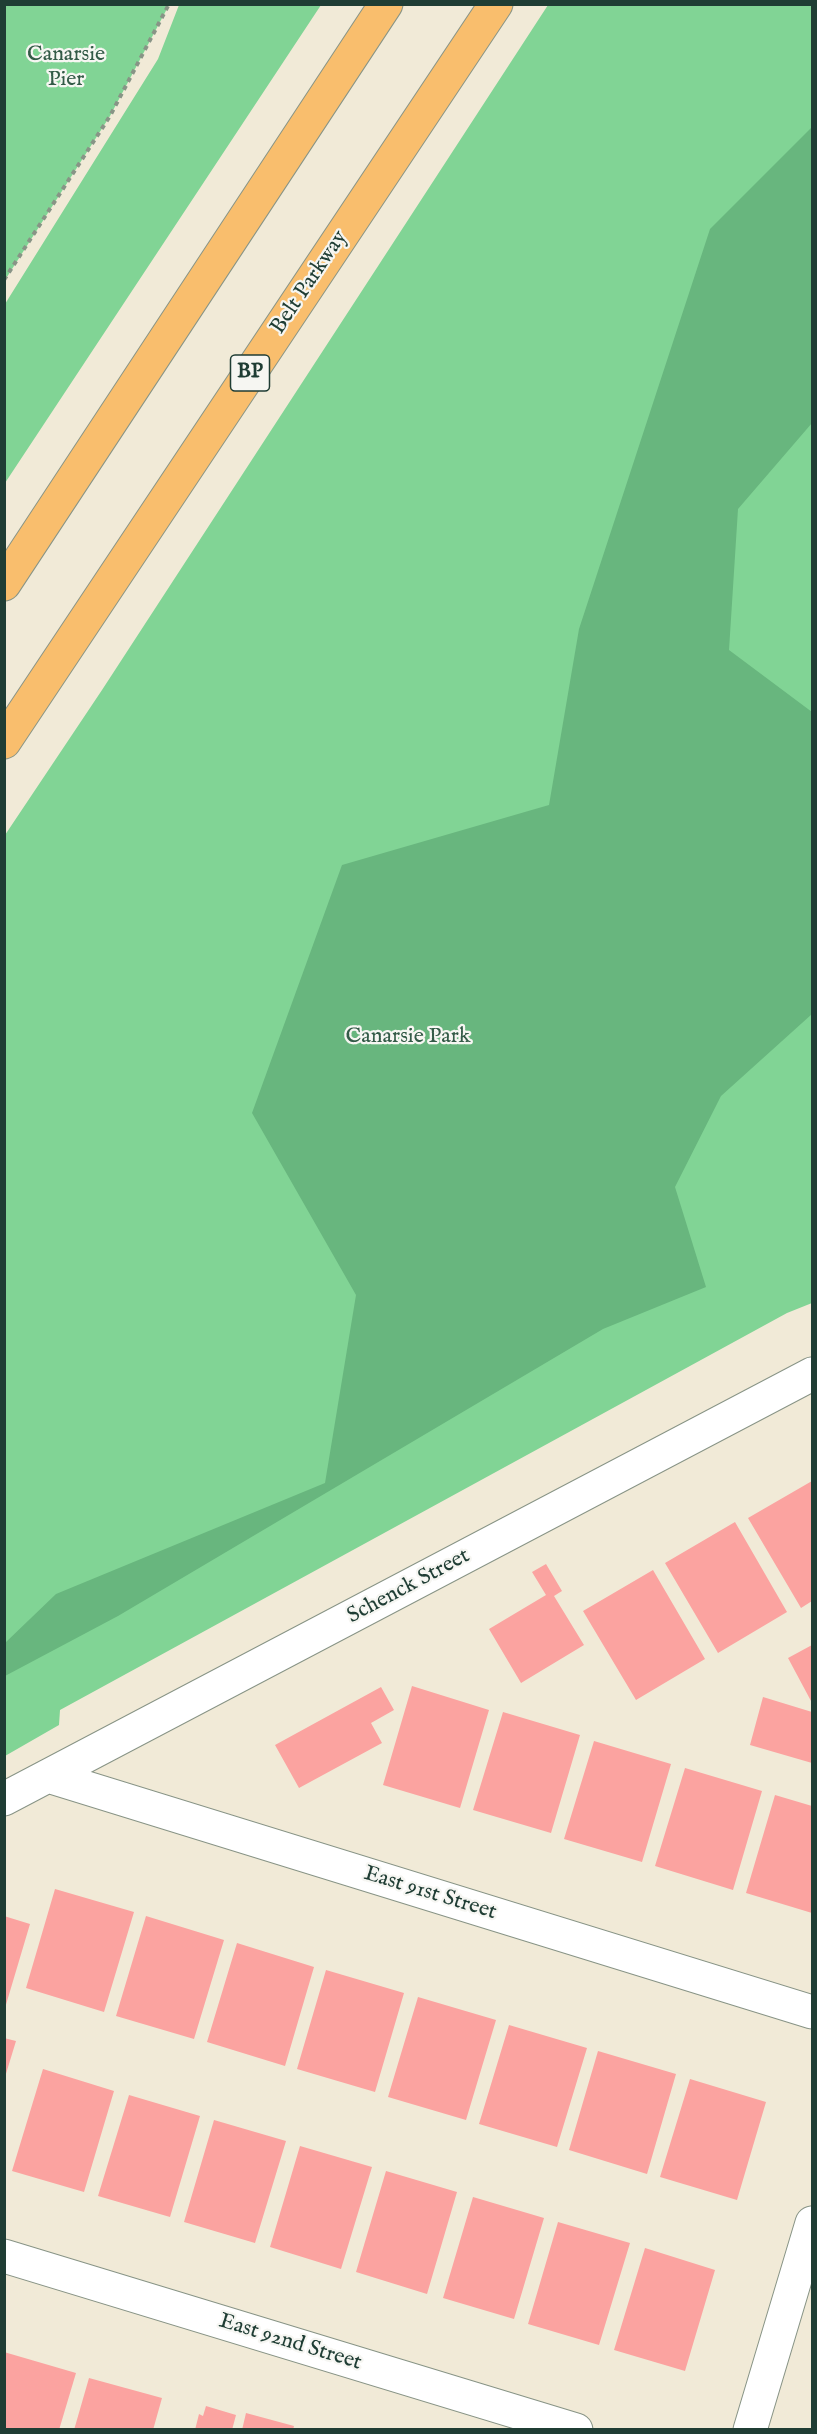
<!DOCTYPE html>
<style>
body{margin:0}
#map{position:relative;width:817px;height:2434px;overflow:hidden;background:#f1ead7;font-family:"IM FELL English",serif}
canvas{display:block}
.frame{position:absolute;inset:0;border:6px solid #1f3d34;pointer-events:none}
</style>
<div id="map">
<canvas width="817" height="2434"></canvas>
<div class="frame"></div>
</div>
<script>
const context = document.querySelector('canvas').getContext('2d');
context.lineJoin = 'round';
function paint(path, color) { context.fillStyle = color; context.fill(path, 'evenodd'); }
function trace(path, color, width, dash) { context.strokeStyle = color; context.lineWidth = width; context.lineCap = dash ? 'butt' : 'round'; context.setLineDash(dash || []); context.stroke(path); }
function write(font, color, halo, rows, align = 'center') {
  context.font = font + ' "IM FELL English",serif'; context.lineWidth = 4.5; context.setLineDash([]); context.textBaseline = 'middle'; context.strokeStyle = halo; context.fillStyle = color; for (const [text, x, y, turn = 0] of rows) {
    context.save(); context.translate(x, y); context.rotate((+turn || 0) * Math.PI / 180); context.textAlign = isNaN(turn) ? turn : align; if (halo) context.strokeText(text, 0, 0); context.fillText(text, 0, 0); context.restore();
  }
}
const green = new Path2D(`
 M4,5H169L110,116L5,280Z
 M179,5H321L5,483V304L158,59Z
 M548,5H812V1303L787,1313L60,1710L59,1725L5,1756V835L102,690Z`);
const forest = new Path2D(`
 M812,127V423L738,509L729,650L812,712V1014L721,1096L675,1187L706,1287L603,1329L118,1616L5,1676V1643L56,1594L325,1483L356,1295L252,1113L342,865L549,805L579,629L710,229Z`);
const building = new Path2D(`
 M812,1481V1601L801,1608L748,1518Z
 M735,1522L787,1612L718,1653L665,1563Z
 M546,1564L562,1591L554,1596L584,1645L521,1683L489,1629L546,1595L532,1572Z
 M653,1570L705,1659L636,1700L583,1611Z
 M812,1645V1700L811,1701L788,1658Z
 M412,1686L489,1710L460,1808L383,1785Z
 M381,1687L394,1710L371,1723L382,1743L299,1788L275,1745Z
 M763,1697L812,1712V1763L750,1745Z
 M503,1712L580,1735L551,1833L473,1810Z
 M594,1741L671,1764L642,1862L564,1839Z
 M685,1768L762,1791L733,1890L655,1866Z
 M775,1795L812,1806V1913L746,1893Z
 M55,1889L134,1912L104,2012L26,1988Z
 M4,1916L30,1924L5,2008H4Z
 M146,1916L224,1940L194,2039L116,2016Z
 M237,1943L314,1967L285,2066L207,2042Z
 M326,1970L404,1993L375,2092L297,2069Z
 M418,1997L496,2020L466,2120L388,2097Z
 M509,2025L587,2048L557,2147L479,2124Z
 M4,2038L16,2041L5,2077H4Z
 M598,2051L676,2074L647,2174L569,2150Z
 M43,2069L114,2091L84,2192L12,2171Z
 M690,2079L766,2102L737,2200L660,2177Z
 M129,2095L200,2116L170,2217L98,2196Z
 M214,2120L286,2141L255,2243L184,2222Z
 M300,2146L372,2167L341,2269L270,2247Z
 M386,2171L457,2192L427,2294L356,2272Z
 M473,2197L544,2218L514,2319L443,2298Z
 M558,2222L630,2243L599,2345L528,2324Z
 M645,2248L715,2270L685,2371L614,2350Z
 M4,2352L76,2373L59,2430H4Z
 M89,2378L162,2398L153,2430H74Z
 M206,2406L236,2415L232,2430H195L199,2414L203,2416Z
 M246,2413L294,2426L293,2430H242Z`);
const path = new Path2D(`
 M4,280L110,116L169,4`);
const minor = new Path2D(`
 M48,1776L812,2012
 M4,1799L812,1374
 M4,2256L576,2430
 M750,2430L812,2223`);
const motorway = new Path2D(`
 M4,584L386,4
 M4,742L496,4`);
const shields = [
 [250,373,39]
];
const shieldNames = [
 ["BP",250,373]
];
const parkNames = [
 ["Canarsie",66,55],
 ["Pier",66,80],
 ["Canarsie Park",408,1037]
];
const streetNames = [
 ["Belt Parkway",310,283,-56],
 ["Schenck Street",409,1587,-28],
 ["East 91st Street",430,1894,17],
 ["East 92nd Street",290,2343,17]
];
paint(green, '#81d495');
paint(forest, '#68b67e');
paint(building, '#fba3a0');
trace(minor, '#889486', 35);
trace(motorway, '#889486', 35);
trace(path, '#889486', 4, [4.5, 4.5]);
trace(minor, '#fff', 33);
trace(motorway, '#f9be6d', 33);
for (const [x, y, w] of shields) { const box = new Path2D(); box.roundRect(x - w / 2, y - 18, w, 36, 4.5); context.fillStyle = '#f6f6f2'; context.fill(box); trace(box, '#1f3d34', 1.5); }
write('bold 21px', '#1f3d34', null, shieldNames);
write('22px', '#335b47', '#f6f6f2', parkNames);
write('22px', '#1f3d34', '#f6f6f2', streetNames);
</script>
